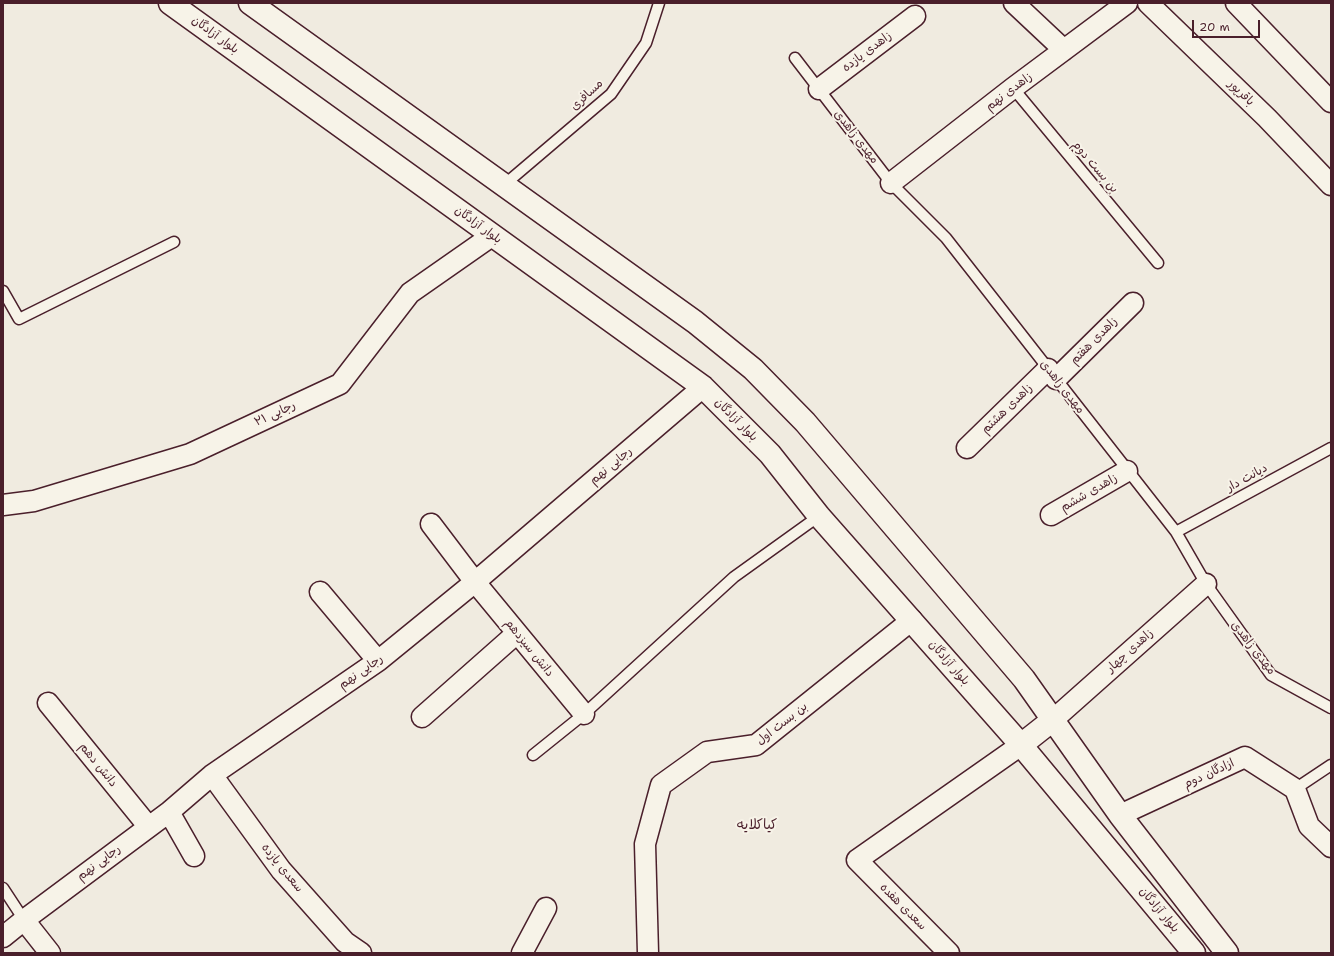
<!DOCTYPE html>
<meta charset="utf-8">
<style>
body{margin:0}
#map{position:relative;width:1334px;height:956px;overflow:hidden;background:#f0ebe0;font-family:"Shantell Sans",sans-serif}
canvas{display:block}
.frame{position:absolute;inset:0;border:4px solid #4a1f2b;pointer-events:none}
.scale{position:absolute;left:1192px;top:20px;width:68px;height:18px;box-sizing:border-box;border:2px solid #4a1f2b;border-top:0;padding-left:5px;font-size:12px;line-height:14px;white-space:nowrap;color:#4a1f2b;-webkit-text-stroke:3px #f7f3e8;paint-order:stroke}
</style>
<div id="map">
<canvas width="1334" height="956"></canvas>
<div class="frame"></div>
<div class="scale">20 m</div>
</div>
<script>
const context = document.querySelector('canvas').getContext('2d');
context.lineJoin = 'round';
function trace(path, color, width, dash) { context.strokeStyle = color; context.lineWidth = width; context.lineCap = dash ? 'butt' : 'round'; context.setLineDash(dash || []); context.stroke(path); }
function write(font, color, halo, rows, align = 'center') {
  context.font = font + ' "Shantell Sans","Playpen Sans Arabic",sans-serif'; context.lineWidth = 4; context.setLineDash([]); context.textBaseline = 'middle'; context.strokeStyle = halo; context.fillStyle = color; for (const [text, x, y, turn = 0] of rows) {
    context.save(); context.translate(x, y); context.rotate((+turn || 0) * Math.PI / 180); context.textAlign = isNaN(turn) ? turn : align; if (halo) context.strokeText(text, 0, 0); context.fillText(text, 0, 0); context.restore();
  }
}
const service = new Path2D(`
 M795,58L891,183L946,238L1176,532L1206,584L1271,675L1331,708
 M1013,88L1158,263
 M504,185L611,94L646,43L659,3
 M3,291L19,319L174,242
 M1176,532L1331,448
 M533,755L584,714L734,577L819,516
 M1295,789L1331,765
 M3,888L24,920`);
const minor = new Path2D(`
 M1014,3L1064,50
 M1148,3L1267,118L1331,185
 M1236,3L1331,102
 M819,89L915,16
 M891,183L1013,88L1127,3
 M1056,379L1133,303
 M967,448L1048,369
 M3,505L34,501L190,454L340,384L410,293L493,235
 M1051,515L1127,471
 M431,524L475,582L584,714
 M320,592L378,661
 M48,703L148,826
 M422,717L517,633
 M1054,719L1206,584
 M212,775L281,870L345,942L361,953
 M169,812L194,856
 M1120,815L1245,757L1295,789L1309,826L1331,847
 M24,920L50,953
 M3,937L24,920L169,812L212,775L378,661L475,582L703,387
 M522,953L546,908
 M648,953L645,844L661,785L707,752L756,745L912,620
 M949,953L857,860L1021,745`);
const trunk = new Path2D(`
 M170,3L703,387L770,454L819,516L1021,745L1194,953
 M250,3L695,322L753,369L805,422L1024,679L1120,815L1227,953
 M1021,745L1054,719`);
const streetNames = [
 ["بلوار آزادگان",215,35,36],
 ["زاهدی یازده",867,52,-37],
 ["زاهدی نهم",1009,92,-37],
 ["باقرپور",1241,93,44],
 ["مسافری",587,95,-43],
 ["مهدی زاهدی",856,137,52],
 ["بن بست دوم",1095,167,50],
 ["بلوار آزادگان",478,225,36],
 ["زاهدی هفتم",1094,341,-45],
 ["مهدی زاهدی",1062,387,52],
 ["زاهدی هشتم",1007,409,-44],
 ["رجایی ۲۱",275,414,-25],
 ["بلوار آزادگان",736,420,45],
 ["رجایی نهم",611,466,-40],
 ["دیانت دار",1247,478,-29],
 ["زاهدی ششم",1089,493,-30],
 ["دانش سیزدهم",529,648,51],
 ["مهدی زاهدی",1253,648,52],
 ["زاهدی چهار",1130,651,-42],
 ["بلوار آزادگان",949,663,49],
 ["رجایی نهم",361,672,-35],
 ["بن بست اول",782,724,-38],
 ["دانش دهم",98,765,51],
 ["ازادگان دوم",1209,774,-25],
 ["رجایی نهم",99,863,-37],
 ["سعدی یازده",282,868,51],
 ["سعدی هفده",903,907,45],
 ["بلوار آزادگان",1159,910,50]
];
const quarterNames = [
 ["کیاکلایه",757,825]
];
trace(service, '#4a1f2b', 13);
trace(minor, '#4a1f2b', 23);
trace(trunk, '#4a1f2b', 25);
trace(service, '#f7f3e8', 10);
trace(minor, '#f7f3e8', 20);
trace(trunk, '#f7f3e8', 22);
write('12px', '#4a1f2b', '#f7f3e8', streetNames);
write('14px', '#4a1f2b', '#f7f3e8', quarterNames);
</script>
